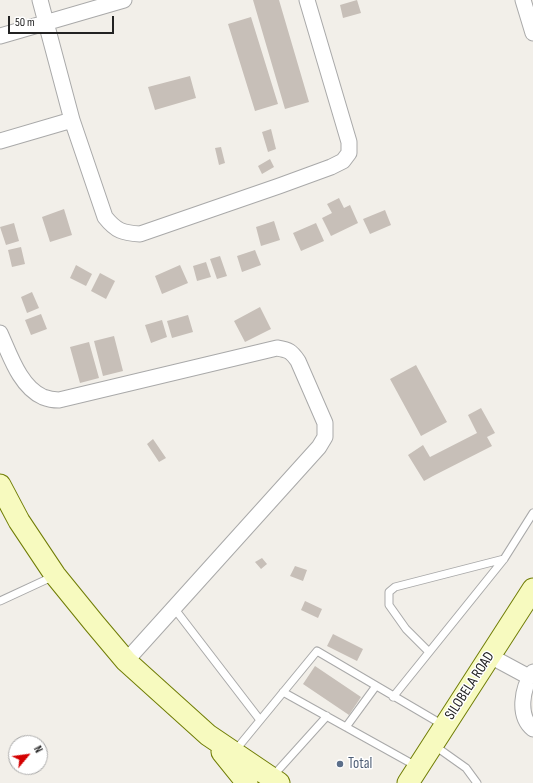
<!DOCTYPE html>
<style>
body{margin:0}
#map{position:relative;width:533px;height:783px;overflow:hidden;background:#f2efe9;font-family:"Sofia Sans Condensed",sans-serif}
canvas{display:block}
.north{position:absolute;left:8px;top:735px;width:40px;height:40px;box-sizing:border-box;background:#fff;border:1px solid #a7a7a7;border-radius:50%;rotate:61deg;font-size:11px;font-weight:700;line-height:16px;text-align:center;color:#222}
.north::after{content:'';display:block;margin:auto;width:14px;height:18px;background:#d40000;clip-path:polygon(50% 0,100% 100%,50% 72%,0 100%)}
.scale{position:absolute;left:8px;top:16px;width:106px;height:18px;box-sizing:border-box;border:2px solid #222;border-top:0;padding-left:5px;font-size:12px;line-height:14px;white-space:nowrap;color:#222;-webkit-text-stroke:3px #fff;paint-order:stroke}
</style>
<div id="map">
<canvas width="533" height="783"></canvas>
<div class="north">N</div>
<div class="scale">50 m</div>
</div>
<script>
const context = document.querySelector('canvas').getContext('2d');
context.lineJoin = 'round';
function paint(path, color) { context.fillStyle = color; context.fill(path, 'evenodd'); }
function trace(path, color, width, dash) { context.strokeStyle = color; context.lineWidth = width; context.lineCap = dash ? 'butt' : 'round'; context.setLineDash(dash || []); context.stroke(path); }
function write(font, color, halo, rows, align = 'center') {
  context.font = font + ' "Sofia Sans Condensed",sans-serif'; context.lineWidth = 3; context.setLineDash([]); context.textBaseline = 'middle'; context.strokeStyle = halo; context.fillStyle = color; for (const [text, x, y, turn = 0] of rows) {
    context.save(); context.translate(x, y); context.rotate((+turn || 0) * Math.PI / 180); context.textAlign = isNaN(turn) ? turn : align; if (halo) context.strokeText(text, 0, 0); context.fillText(text, 0, 0); context.restore();
  }
}
const building = new Path2D(`
 M253,0H279L309,102L285,109Z
 M357,0L361,13L343,18L340,5Z
 M251,17L278,104L255,111L228,24Z
 M190,76L196,98L155,110L148,87Z
 M271,129L276,149L268,152L262,132Z
 M221,147L225,163L219,165L215,148Z
 M270,159L274,167L262,174L258,166Z
 M339,198L344,208L350,205L358,223L331,236L322,218L332,213L327,204Z
 M64,209L72,235L50,242L42,217Z
 M385,210L391,225L370,234L363,219Z
 M274,221L280,240L261,246L256,227Z
 M14,223L19,241L6,245L0,227Z
 M316,223L324,241L301,251L293,233Z
 M21,247L25,264L12,267L8,250Z
 M255,250L261,265L242,272L237,256Z
 M220,256L227,276L217,279L210,259Z
 M206,262L211,277L197,281L193,266Z
 M76,265L92,274L86,286L70,278Z
 M180,265L188,283L162,294L155,276Z
 M100,273L115,281L106,299L91,291Z
 M32,292L39,308L27,313L21,297Z
 M260,307L271,329L245,342L234,321Z
 M41,314L47,329L31,335L25,320Z
 M188,315L193,332L172,338L167,321Z
 M162,320L167,337L151,343L145,325Z
 M114,336L123,371L103,376L94,341Z
 M89,342L99,378L80,383L70,347Z
 M416,365L447,422L421,436L390,379Z
 M481,408L495,433L487,437L492,446L433,476L424,481L408,455L423,445L430,457L477,433L468,415Z
 M153,439L166,458L159,462L147,444Z
 M262,558L267,564L261,569L255,562Z
 M295,566L307,570L303,581L290,576Z
 M305,601L322,609L318,618L301,610Z
 M333,634L363,649L357,661L327,646Z
 M315,666L361,697L349,715L303,684Z`);
const lane = new Path2D(`
 M0,601L54,576
 M174,608L260,720
 M429,652L406,629L389,605V592L395,587L504,559
 M283,692L416,766
 M393,697L504,559L533,513
 M346,727L376,686
 M435,746L466,768L477,783
 M234,752L317,651L443,725
 M272,777L327,716`);
const street = new Path2D(`
 M40,0L72,120L105,217C116,231 123,233 140,234L279,186L331,167L343,161L349,153V142L307,0
 M523,0L533,33
 M0,36L124,0
 M0,141L72,120
 M0,333C10,355 20,387 43,397C48,399 54,400 59,400L277,348C289,350 291,351 298,361L325,423V437L319,447L126,661
 M490,656L529,677
 M533,672C522,688 517,716 533,729`);
const secondary = new Path2D(`
 M0,485L19,521L55,575L94,623L126,661L208,735L279,783
 M222,752L247,783
 M408,783L533,589`);
const markers = [
 [340,764,4,"#5c6f8a"]
];
const streetNames = [
 ["SILOBELA ROAD",470,686,-57]
];
const serviceNames = [
 ["Total",348,764]
];
paint(building, '#c7bfb8');
trace(lane, '#a9a9a9', 9);
trace(street, '#a9a9a9', 17);
trace(secondary, '#707d05', 23);
trace(lane, '#fff', 7);
trace(street, '#fff', 15);
trace(secondary, '#f7fabf', 21);
for (const [x, y, r, color] of markers) { const dot = new Path2D(); dot.arc(x, y, r, 0, 2 * Math.PI); context.fillStyle = color; context.fill(dot); trace(dot, '#fff', 1.5); }
write('15px', '#222', '#fff', streetNames);
write('15px', '#4e5e75', '#fff', serviceNames, 'left');
</script>
